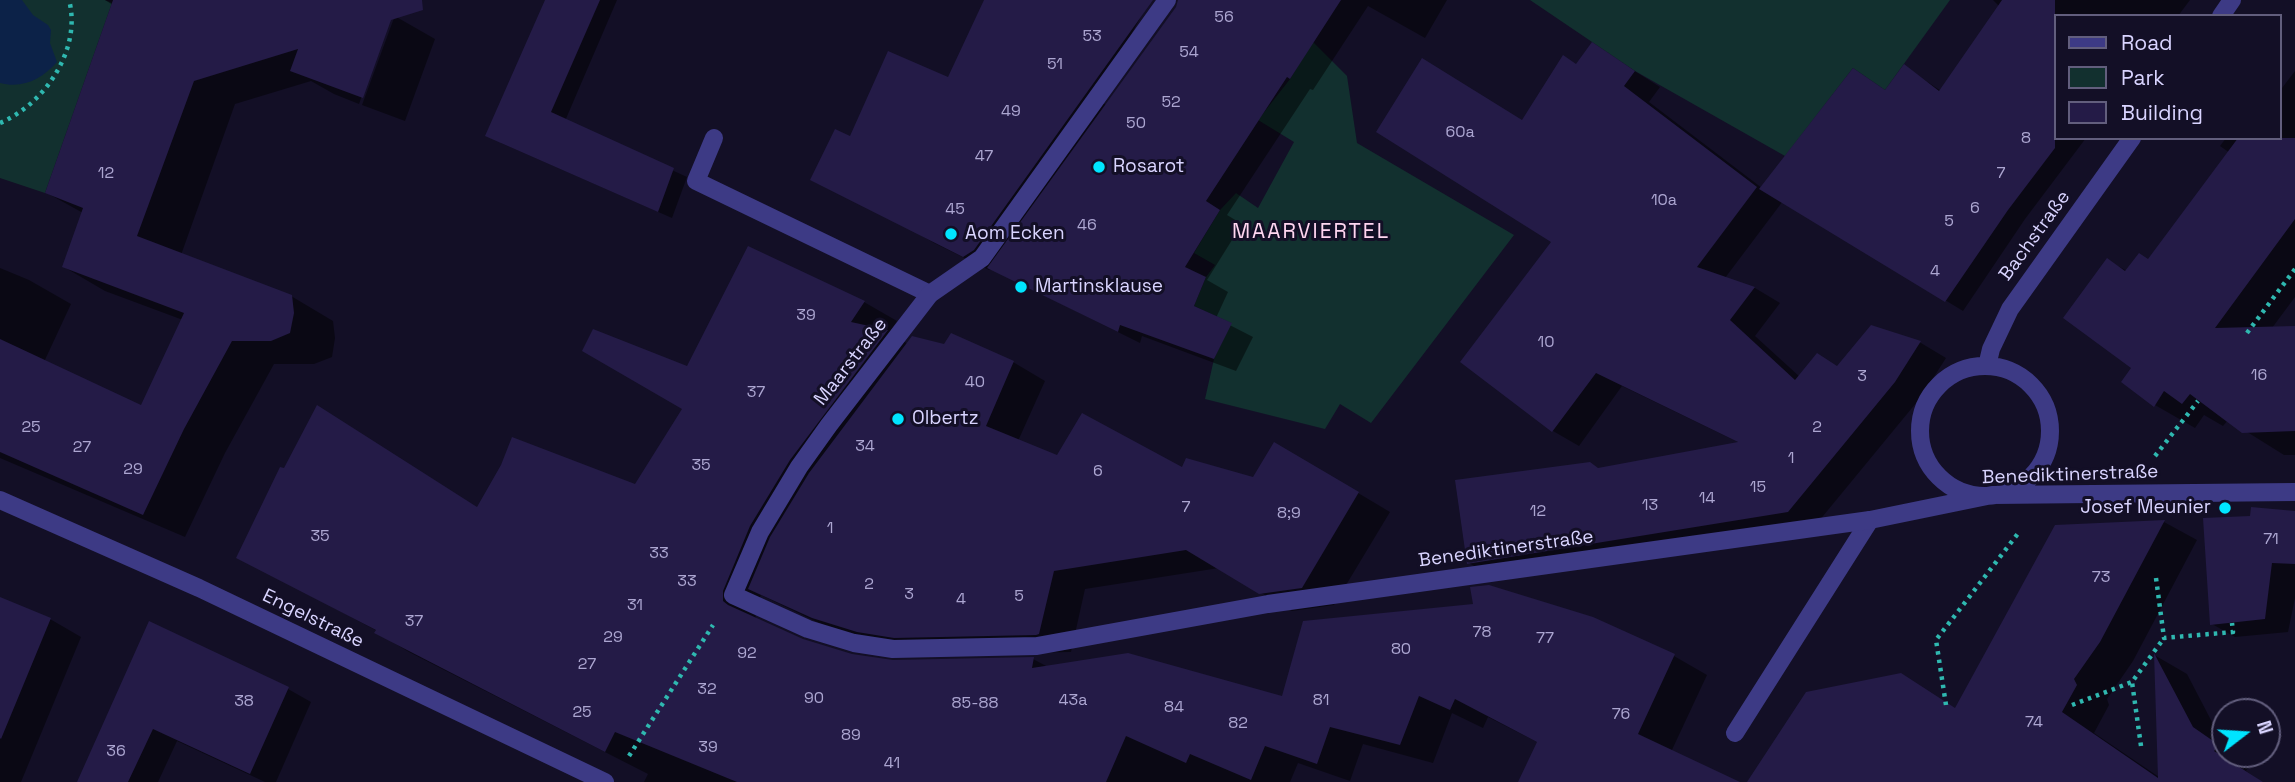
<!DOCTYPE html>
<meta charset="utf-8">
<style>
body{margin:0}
#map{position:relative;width:2295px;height:782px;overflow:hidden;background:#130f26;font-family:"Space Grotesk",sans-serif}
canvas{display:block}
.legend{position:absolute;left:2054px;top:14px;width:228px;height:126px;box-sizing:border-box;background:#130f26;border:2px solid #625e7d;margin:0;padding:9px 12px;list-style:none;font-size:21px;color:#d9d4ff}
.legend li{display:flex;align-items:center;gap:14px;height:35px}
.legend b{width:35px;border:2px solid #625e7d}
.north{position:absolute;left:2211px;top:698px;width:70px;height:70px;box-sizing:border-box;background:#130f26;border:2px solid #625e7d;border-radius:50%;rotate:73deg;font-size:19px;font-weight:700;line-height:28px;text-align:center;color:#d9d4ff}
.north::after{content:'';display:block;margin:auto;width:24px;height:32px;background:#00e5ff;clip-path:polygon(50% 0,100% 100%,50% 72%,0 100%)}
</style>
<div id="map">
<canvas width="2295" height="782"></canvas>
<ul class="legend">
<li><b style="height:9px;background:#3d3a85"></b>Road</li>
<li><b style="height:19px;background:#12302f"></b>Park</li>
<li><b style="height:19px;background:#241b47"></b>Building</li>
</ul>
<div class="north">N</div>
</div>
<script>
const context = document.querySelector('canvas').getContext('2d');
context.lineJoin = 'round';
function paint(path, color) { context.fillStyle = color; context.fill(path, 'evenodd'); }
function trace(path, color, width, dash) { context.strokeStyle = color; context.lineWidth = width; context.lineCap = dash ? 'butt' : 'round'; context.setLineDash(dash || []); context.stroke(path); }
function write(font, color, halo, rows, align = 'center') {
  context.font = font + ' "Space Grotesk",sans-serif'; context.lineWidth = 6; context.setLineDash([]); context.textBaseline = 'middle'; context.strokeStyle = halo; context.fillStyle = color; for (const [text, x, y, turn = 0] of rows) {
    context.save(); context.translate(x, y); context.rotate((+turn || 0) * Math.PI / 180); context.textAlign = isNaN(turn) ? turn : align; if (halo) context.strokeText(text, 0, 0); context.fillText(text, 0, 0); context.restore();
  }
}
const green = new Path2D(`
 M0,0H105L112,3L45,193L0,178Z
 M1530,0H1950L1885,90L1853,68L1785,156L1635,71Z
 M1313,42L1347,76L1357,143L1514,235L1371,423L1340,404L1325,429L1205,399L1214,359L1231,323L1194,306L1206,277L1215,265L1194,253L1220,210L1236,193L1258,208L1294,142L1258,120L1290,79Z`);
const water = new Path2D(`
 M0,0H22L33,15L48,25L51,30L50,43L57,62C42,79 23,89 0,83Z`);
const shadow = new Path2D(`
 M105,0H356L393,15L435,39L405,121L362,105L394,18H390L359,104L334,94L311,81L235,104L181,255L291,296L333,321L335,338L332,357L314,364H274L225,453L185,537L0,458V268L29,280L71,304L44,362L142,407L183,320L105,291L64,267L83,213L47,193L113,5Z
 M547,0H617L565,121L687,177L672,218L501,143Z
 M986,0H1150L1096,99L1130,119L1204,0H1447L1425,38L1368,6L1313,90L1310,89L1227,215L1242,224L1207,280L1228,292L1216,318L1253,337L1236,371L1142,336L1140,343L991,269L989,270L934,243L910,229L851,139L949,80Z
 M1993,0H2190L2178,16H2055V138H2086L2025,219L1963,311L1783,201L1725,278L1755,288L1780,303L1755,336L1800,377L1838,367L1872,327L1921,343L1946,358L1921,397L1814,527L1494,578L1469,563L1599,470L1740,443L1622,386L1579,446L1553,431L1463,362L1553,242L1523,122L1578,65L1592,44L1660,87L1649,102L1762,188L1886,91L1904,66L1941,91L2000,7Z
 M2295,71V297L2272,328H2295V455H2284L2228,420L2223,426L2204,415L2195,428L2155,405L2124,381L2133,368L2107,260L2127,271L2149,261L2230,153L2220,146L2226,138H2279V92Z
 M749,249L864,302L897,321L889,333L908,344L1013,362L1045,381L1018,441L1058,458L1254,479L1306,462L1390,512L1334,605L1292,611L1219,568L1085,589L1071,652H1069L927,655L846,636L761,595L755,610L756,620L803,641L850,656L891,662L1033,659L1048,667L1284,698L1674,656L1707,675L1671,752L1736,782H1520L1539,743L1488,717L1483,728L1452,713L1433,763L1363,744L1350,781L1298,763L1290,782H644L648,774L409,652L377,633V631L239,557L317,407L478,508L636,486L684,409L688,368Z
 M2295,513V598L2288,632L2235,637L2212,624L2252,518Z
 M2164,522L2197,540L2133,661L2107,699L2109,705L2094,733L2159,777L2156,656L2187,674L2225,747V754H2234L2250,765L2246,771L2262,782H1749L1956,709Z
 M0,598L50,619L81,637L21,782H0Z
 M150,623L288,689L311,702L276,782H265L177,741L158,782H82Z`);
const building = new Path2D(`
 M113,0H422L423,10L391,20L363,98L290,71L298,49L194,81L137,236L292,295L294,313L290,333L271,341H232L184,429L143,515L0,452V339L141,405L184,313L62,267L83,208L45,193Z
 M545,0H600L551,112L674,168L658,212L485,136Z
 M984,0H1153L974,250L963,257L810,180L835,129L850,136L888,51L948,77Z
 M1178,0H1341L1290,79L1287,77L1206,201L1220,210L1185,267L1206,277L1194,306L1232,323L1214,359L1120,325L1118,332L987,268L1176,7Z
 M2002,0H2055V148L2008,210L1945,302L1759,189L1853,68L1885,90L1904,64L1939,91Z
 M1592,42L1635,71L1624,86L1757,187L1697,267L1755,287L1730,320L1795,380L1817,353L1837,366L1871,325L1921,341L1895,382L1788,512L1467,564L1455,480L1590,462L1598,468L1738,442L1596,373L1552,432L1460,362L1551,242L1376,132L1422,58L1522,120L1563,55L1576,64Z
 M2238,138H2295V219L2215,328L2295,326V431L2242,433L2190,394L2182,404L2164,391L2154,407L2121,382L2131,368L2063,318L2107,258L2125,271L2139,253L2148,259Z
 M748,246L865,301L851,322L888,330L790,460L750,526L723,591V601L728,605L803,639L852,654L893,660L1034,657L1032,668L1128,653L1282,696L1303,621L1473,604L1470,587L1489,585L1593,617L1675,654L1638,734L1740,782H1518L1537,742L1455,699L1450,710L1419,696L1400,745L1330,727L1317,764L1265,746L1251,780L1190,754L1186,763L1126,736L1106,782H737L615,732L605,752L374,633L376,630L236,558L280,467L284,468L317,405L477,507L501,465L512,437L635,484L682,409L582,351L593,329L687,366Z
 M951,333L1014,361L986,426L1057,455L1082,413L1182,467L1186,458L1253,477L1274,442L1359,492L1302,588L1259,594L1186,550L1054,571L1039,634L1036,635L894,638L857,632L812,618L748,589L770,537L809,473L912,336L944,344Z
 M2251,507L2295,511V564L2272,563L2265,619L2210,625L2203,518L2250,516Z
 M2165,520L2100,642L2074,679L2077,685L2062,712L2158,778L2154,653L2193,727L2219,745L2214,751L2263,782H1747L1806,692L1901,673L1955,708L2055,525Z
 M0,597L51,618L1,739L0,738Z
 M149,621L289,687L250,774L153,729L128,782H77Z`);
const path = new Path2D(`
 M0,123C45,104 82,49 69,0
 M2247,333L2295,269
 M2155,456L2198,401
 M2156,578L2164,638L2233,632L2232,623
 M1946,705L1936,640L2020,531
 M2072,705L2132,682
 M2141,746L2132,682L2164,638
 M629,756L713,625`);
const lane = new Path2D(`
 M714,138L696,181L930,294
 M1735,733L1870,520`);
const street = new Path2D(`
 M1167,0L982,258L930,294L829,425L799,467L760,532L733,595L808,629L854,643L893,649L1037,646L1268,604L1870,520L1992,495L2295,492
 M2221,16L2232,0
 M1987,366L1991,349L2010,309L2132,138
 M1920 431a65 65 0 1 1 130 0a65 65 0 1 1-130 0Z
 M0,500L199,588L605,782`);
const markers = [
 [1099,167,7,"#00e5ff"],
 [951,234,7,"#00e5ff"],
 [1021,287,7,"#00e5ff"],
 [898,419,7,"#00e5ff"],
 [2225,508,7,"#00e5ff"]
];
const numberNames = [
 ["56",1224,18],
 ["53",1092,37],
 ["54",1189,53],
 ["51",1055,65],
 ["52",1171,103],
 ["49",1011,112],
 ["50",1136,124],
 ["60a",1460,133],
 ["8",2026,139],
 ["47",984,157],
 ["12",106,174],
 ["7",2001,174],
 ["10a",1664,201],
 ["6",1975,209],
 ["45",955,210],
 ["5",1949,222],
 ["46",1087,226],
 ["4",1935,272],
 ["39",806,316],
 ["10",1546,343],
 ["16",2259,376],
 ["3",1862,377],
 ["40",975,383],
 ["37",756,393],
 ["25",31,428],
 ["2",1817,428],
 ["34",865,447],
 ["27",82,448],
 ["1",1791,459],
 ["35",701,466],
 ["29",133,470],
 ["6",1098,472],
 ["15",1758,488],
 ["14",1707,499],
 ["13",1650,506],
 ["7",1186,508],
 ["12",1538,512],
 ["8;9",1289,514],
 ["1",830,529],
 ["35",320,537],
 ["71",2271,540],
 ["33",659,554],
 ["73",2101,578],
 ["33",687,582],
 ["2",869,585],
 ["3",909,595],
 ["5",1019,597],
 ["4",961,600],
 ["31",635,606],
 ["37",414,622],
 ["78",1482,633],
 ["29",613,638],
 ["77",1545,639],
 ["80",1401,650],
 ["92",747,654],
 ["27",587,665],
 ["32",707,690],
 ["90",814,699],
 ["43a",1073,701],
 ["81",1321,701],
 ["38",244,702],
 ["85-88",975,704],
 ["84",1174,708],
 ["25",582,713],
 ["76",1621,715],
 ["74",2034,723],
 ["82",1238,724],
 ["89",851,736],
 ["39",708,748],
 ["36",116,752],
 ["41",892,764]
];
const poiNames = [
 ["Rosarot",1113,167],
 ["Aom Ecken",965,234],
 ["Martinsklause",1035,287],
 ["Olbertz",912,419],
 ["Josef Meunier",2211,508,"right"]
];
const streetNames = [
 ["Bachstraße",2035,236,-54],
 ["Maarstraße",851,362,-52],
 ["Benediktinerstraße",2070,475,-2],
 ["Benediktinerstraße",1506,549,-8],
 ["Engelstraße",313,619,26]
];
const neighbourhoodNames = [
 ["MAARVIERTEL",1311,232]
];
paint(green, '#12302f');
paint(water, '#0c2248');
paint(shadow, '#0007');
paint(building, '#241b47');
trace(path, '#2fb8b0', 4.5, [3.5, 5]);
trace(lane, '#3d3a85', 18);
trace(street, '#3d3a85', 18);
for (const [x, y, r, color] of markers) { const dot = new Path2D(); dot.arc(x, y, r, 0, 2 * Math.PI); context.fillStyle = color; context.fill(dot); trace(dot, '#130f26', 2.5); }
write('16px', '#aca6d1', null, numberNames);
write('19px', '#d9d4ff', '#130f26', poiNames, 'left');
write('19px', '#d9d4ff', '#130f26', streetNames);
context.letterSpacing = '2px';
write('21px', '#ffd6f0', '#130f26', neighbourhoodNames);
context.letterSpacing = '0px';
</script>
